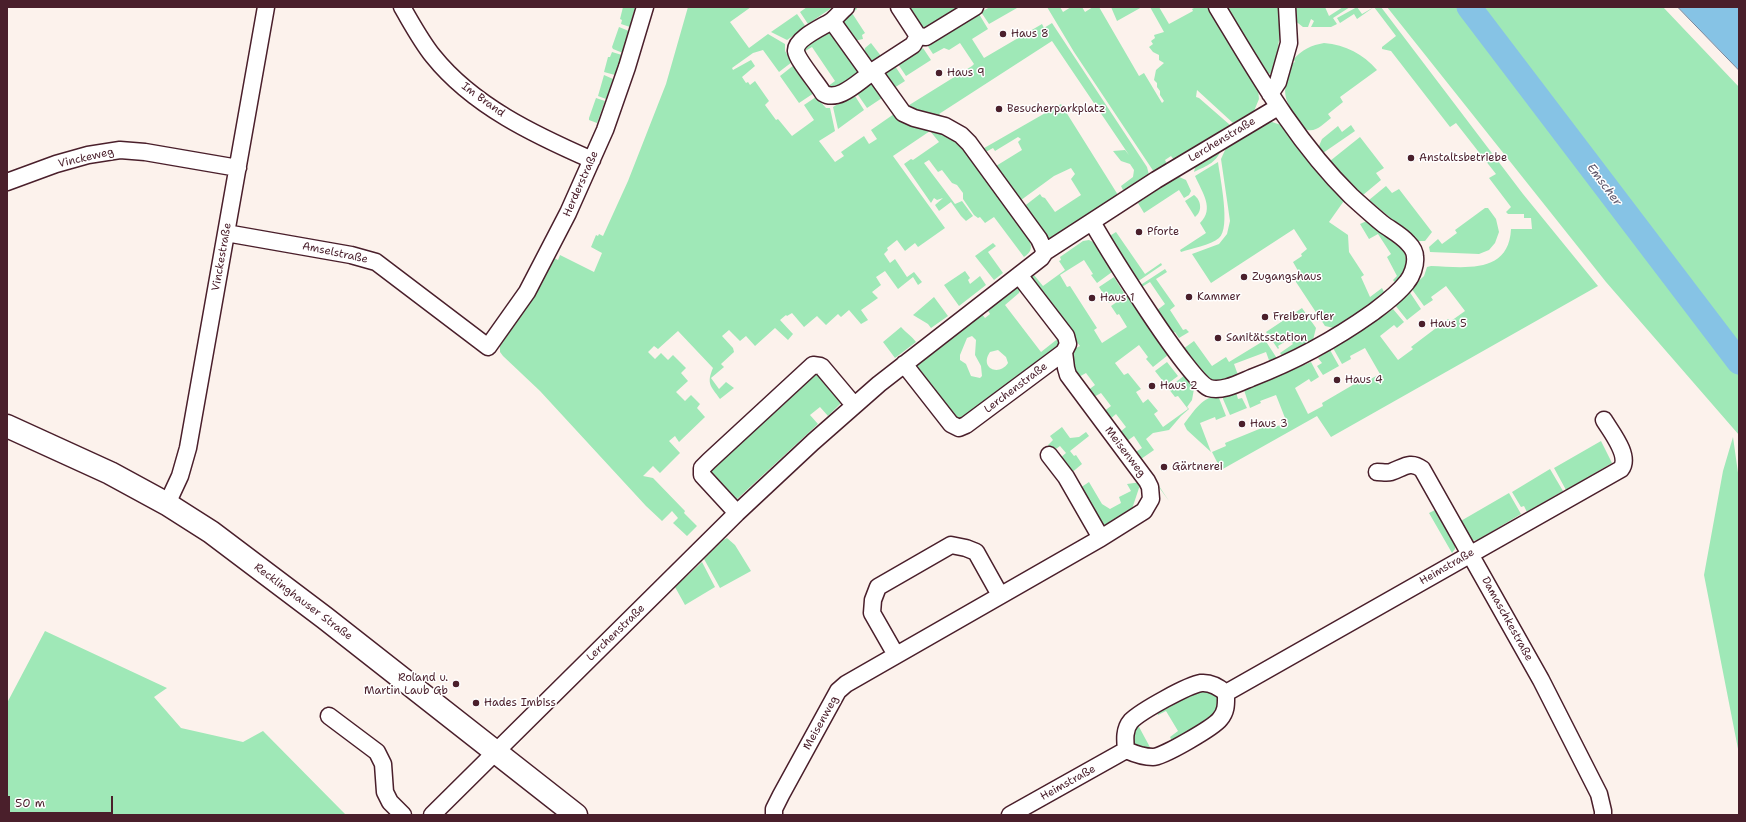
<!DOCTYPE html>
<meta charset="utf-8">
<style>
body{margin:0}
#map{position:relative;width:1746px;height:822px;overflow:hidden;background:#fcf2ec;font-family:"Shantell Sans",sans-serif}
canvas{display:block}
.frame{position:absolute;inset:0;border:8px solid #4a1f2b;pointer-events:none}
.scale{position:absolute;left:8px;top:796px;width:105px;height:18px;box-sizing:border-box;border:2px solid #4a1f2b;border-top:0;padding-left:5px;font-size:12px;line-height:14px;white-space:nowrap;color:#4a1f2b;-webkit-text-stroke:3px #fff;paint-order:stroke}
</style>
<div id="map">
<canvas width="1746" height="822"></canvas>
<div class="frame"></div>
<div class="scale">50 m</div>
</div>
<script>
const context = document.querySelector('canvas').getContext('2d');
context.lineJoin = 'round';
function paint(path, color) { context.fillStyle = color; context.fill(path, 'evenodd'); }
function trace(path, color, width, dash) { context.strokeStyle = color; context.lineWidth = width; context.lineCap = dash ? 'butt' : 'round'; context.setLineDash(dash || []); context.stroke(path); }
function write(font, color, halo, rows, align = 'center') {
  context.font = font + ' "Shantell Sans",sans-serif'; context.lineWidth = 3; context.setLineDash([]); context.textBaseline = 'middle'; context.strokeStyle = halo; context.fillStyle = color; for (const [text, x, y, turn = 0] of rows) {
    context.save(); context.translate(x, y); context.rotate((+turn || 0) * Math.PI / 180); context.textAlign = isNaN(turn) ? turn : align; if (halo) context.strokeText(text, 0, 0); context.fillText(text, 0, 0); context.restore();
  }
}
const green = new Path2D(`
 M623,7H635L630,27L621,24L622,20L620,19Z
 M688,7H751L730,22L749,48L768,34L785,44V51L792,62L779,72L763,50L753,53L732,68L733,70L751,60L755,66L742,77L746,83L748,82L750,85L755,81L769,101L765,105L776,120L778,119L792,136L814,120L804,105L816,97L826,108H830L835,131L819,141L835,162L844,156L841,152L864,136L869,144L877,139L871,130L894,114C917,123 944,130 963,148L1030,241C1032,249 1031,252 1024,257L994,217L985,223L980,217L978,218L974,215L963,199V193L957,185L952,183L942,170L938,172L929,160L924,163L955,204L962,201L973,216L966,221L961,216L951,202L939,211L935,205L943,198L937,200L934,198L931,203L904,164L911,159L913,160L939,142L930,131L893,156L945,228L918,247L915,243L905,251L897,240L887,248L888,250L884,254L890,263L895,259L907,277L914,272L922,282L918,285L913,277L898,289L885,271L876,277L881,285L872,292L878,298L861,310L868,320L861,324L849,310L841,317L838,314L826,325L817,316L804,327L792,313L787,316L786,315L780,320L793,334L788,340L775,328L755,346L746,336L740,341L729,330L722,336L733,348L734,352L721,364L724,367L711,378L719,389L726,382L734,388L720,399C711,386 706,384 713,368L678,331L658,349L654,346L648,352L655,359L661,353L668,360L673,355L686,368L681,373L688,381L676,392L685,401L691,395L700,404L697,408L705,417L679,442L675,436L669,441L680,453L660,473L653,466L643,476L653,478L685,511L684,513L697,526L687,536L673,523L678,518L672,511L662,521L646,506L540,391L503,356L500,352V346L528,304L554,258L558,260L560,255L594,272L602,253L591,247L596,235L598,236L599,234L603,236L628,181L666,84Z
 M807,7H833L808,24L800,12Z
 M856,7L857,9L852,13L865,33L862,35L863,39L854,41L839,21L845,13Z
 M906,7H964L925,29L920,27Z
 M990,7L1017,8L989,24L981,12Z
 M1047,7H1060L1063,12L1071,7H1082L1085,12L1093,7H1099L1139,76L1144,73L1162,103L1164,101L1160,95V91L1157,87V83L1154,80L1156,70L1164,63L1159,60V55L1153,52L1149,47L1153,44L1151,41L1155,38L1154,35L1164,32L1150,7H1159L1169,24L1193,11L1192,9L1196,7H1209L1234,49V52L1258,89L1259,99L1254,111L1233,123L1197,90L1196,97L1199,98L1230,125L1174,160L1171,156L1165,160L1167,164L1154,172L1074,52Z
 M1111,7H1142L1117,21Z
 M1225,7H1280C1282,29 1278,52 1272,74L1266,73Z
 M1294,7H1325L1329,16L1343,7H1350L1333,18L1337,24L1331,27H1311L1314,21L1311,19L1308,27H1303L1294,20Z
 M1357,7L1362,14L1374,7L1357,19L1354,14L1340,23L1337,18Z
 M1374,7H1381L1523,194L1598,286L1331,437L1317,416L1221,470L1212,452L1226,446L1225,443L1269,425L1271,428L1287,423L1276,395L1260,401L1261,403L1250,408L1244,390L1311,362L1319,377L1311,382L1309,379L1295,388L1308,414L1323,406L1322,403L1363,379L1365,382L1380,374L1365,348L1350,356L1351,359L1342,364L1333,348L1393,309L1404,322L1397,328L1394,325L1380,336L1398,360L1413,349L1411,347L1448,319L1451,321L1465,311L1446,286L1431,297L1433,300L1424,306L1411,288L1424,276L1427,267L1431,266C1463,267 1509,275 1511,229H1532L1531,218H1524V214H1508L1506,212L1511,207L1489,178L1496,174L1456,123L1450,127L1391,51L1382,49V47L1396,36Z
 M1387,7H1663L1739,87V435L1606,282Z
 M797,14L806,27L787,40L771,32Z
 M979,14L988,29L972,39L984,58L1042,24L1044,28L1052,23L1147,167L1149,175L1124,192L1121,186L1133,177L1134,170L1130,164L1121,161L1113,151L1125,150L1129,155L1052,41L939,114L947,120L943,122L906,110L882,75L895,66L905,81L894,88L906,107L972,66L974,64L960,43L949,50L944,48L933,54L927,45Z
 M619,27L629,31L623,53L613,49L612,47Z
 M828,29L859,71L857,75L836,89L827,87L835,81L812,47L802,53V49Z
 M871,43L881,56L875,62L868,60L864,54L865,48Z
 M1324,43C1346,45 1363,54 1377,70L1340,97L1343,102L1328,114L1331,118C1323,124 1315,134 1305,129C1285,100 1279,98 1292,62L1294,63L1295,61L1293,60C1301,50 1312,45 1324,43Z
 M923,48L931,60L906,76L898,64Z
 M612,52L622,55L615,75L604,72L608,57H610Z
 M794,65L814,93L799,103L780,76Z
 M604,75L613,79L606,99L598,96Z
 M871,81L890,104L889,108L882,98L867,108L856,92Z
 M855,96L864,110L838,129L833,107L850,97L851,99Z
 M596,98L605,101L597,123L589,120V118Z
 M1061,104L1118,195L1049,240L1022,208L1040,194L1042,197L1045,198L1055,212L1081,195L1071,179L1075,174L1071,168L1054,176L1017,203L996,166L1022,150L1018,142L1021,139L1018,137L995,151L993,148L982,154L979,151Z
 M1272,122L1281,125L1285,128L1346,198L1329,222L1348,235L1349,252L1364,275L1361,277L1370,297L1382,288L1385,294L1338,329L1325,326L1296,282V280L1301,276L1293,262L1302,256L1301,254L1307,249L1294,229L1211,283L1192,254L1219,244L1227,234L1230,221L1221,159L1226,148L1263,124Z
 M1351,125L1355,131L1323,153L1319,146L1322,139L1338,126L1342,132Z
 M1360,137L1384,168L1376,173L1381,180L1363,195L1353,187L1330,161Z
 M1222,147C1217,163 1208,165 1194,172L1196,164Z
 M1218,162C1220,178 1231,228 1219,238C1211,245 1190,249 1181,252L1180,250L1206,233L1200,223C1215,209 1202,192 1195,176Z
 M1177,176L1186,180L1191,191L1189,195L1184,198L1179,190L1144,213L1138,203L1160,188L1161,185Z
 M1386,186L1392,193L1399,189L1432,232L1425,241H1418L1369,200Z
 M1194,195C1201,200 1203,211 1195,217L1185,201Z
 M1485,208H1488L1496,219L1499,232L1495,243L1489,250L1479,254L1430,252L1429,247L1438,239L1442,244L1457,233L1455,230Z
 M1369,220L1402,247C1410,263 1406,271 1396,284L1393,280L1397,276L1387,257L1391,254L1378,234L1369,239L1360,224Z
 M1116,232L1145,274L1161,263L1162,265L1137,282L1108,237Z
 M1089,240L1095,243L1112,272L1097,283L1091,275L1093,274L1084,260L1060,275L1067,287L1070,286L1097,328L1094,330L1102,343L1127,327L1119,314L1117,315L1111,306L1127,295L1168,355L1153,367L1146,359L1148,357L1139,345L1115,363L1124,375L1128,373L1141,389L1136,392L1143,403L1148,399L1158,411L1154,414L1163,427L1188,409L1178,396L1175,397L1168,388L1185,375L1194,389L1192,400L1187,407L1189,409L1181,416L1169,430L1153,433L1146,439L1154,450L1141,459L1169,501L1134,453L1142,448L1134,436L1127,441L1119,433L1126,427L1116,414L1109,420L1103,412L1111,406L1101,393L1092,398L1087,391L1095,385L1086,373L1077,378L1074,374L1072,350L1080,346L1031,283L1030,278L1034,275L1043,286L1065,270L1059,261L1061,260L1060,257L1083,241Z
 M993,243L996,246L988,252L1003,273L994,280L975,256Z
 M1165,269L1167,272L1156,279L1175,306L1170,310L1183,330L1186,329L1189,332L1179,338L1175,332L1171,334L1156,311L1165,304L1150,282L1140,288L1139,286Z
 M965,271L970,278L968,280L970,284L980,276L986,285L959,306L944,285Z
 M1114,277L1124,293L1109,303L1099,287Z
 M1021,285L1019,293L1005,305L1041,352L1060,337V346L959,421L916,367L918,365V364L981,313L985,318L990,314L987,309ZM972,336L976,340L975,355L981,366L982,376L980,378L971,376L966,364L960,360V355L967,338ZM998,350L1006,357L1008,363C999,377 979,368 990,352Z
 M1409,291L1421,309L1407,320L1395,305Z
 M934,297L948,316L931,328L928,324L913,315Z
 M1302,308L1316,328L1312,344L1283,357L1280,353L1293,344L1289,339L1278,346L1279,348L1278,349L1266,332Z
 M901,327C906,333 912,336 916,342L895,358L883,342Z
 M1265,340L1278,360L1270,363L1266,352L1234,364L1238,375C1206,391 1201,371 1183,349L1194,341L1212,366L1226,357L1229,362Z
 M1330,350L1339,366L1323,375L1317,366L1322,363L1318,358Z
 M1167,362L1178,376L1166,385L1155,371Z
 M815,371L843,401L828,416L820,407L810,415L818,424L736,500L708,474V466Z
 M1236,392L1238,399L1242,398L1247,408L1230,415L1223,399V395Z
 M1216,396L1219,398L1226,416L1216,420L1215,417L1200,423L1211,452L1187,430L1184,424C1192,414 1201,398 1216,396Z
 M1062,427L1070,438L1079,437L1086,432L1089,436L1070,451L1074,456L1076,455L1082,464L1070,474L1059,459L1066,453L1060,446L1053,451L1048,445L1053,440L1050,436Z
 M1733,437L1739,480V754L1704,575L1723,471Z
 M1601,441L1612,463L1566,490L1554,468Z
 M1550,469L1563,491L1527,512L1524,506L1521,507L1512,492Z
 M1089,482L1102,504L1110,509L1121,503L1119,497L1131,491L1127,484L1141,482L1131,512L1104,525L1102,524L1080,488Z
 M1509,493L1521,514L1478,540L1471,541L1459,522Z
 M1435,510L1455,546V549L1452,553L1429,513Z
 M727,538L735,545L751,571L720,588L704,559L723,540Z
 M702,562L715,587L685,605L675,587Z
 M45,631L167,688L154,697L181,728L243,742L263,731L346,815H7V703Z
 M1197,688L1211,690L1218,698V713L1173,743L1170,737L1178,731L1166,711L1158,715L1156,711Z
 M1145,717L1147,720L1138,725L1152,751L1160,746L1161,748C1137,762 1124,733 1137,722C1139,720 1142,718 1145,717Z`);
const water = new Path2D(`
 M1678,7H1739V70Z`);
const river = new Path2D(`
 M1469,7L1739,362`);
const minor = new Path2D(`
 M402,7C412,24 421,41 433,56C473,106 535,135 592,160
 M846,7C841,11 834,20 830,22C822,27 795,39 796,51C797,60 818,84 823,93C838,103 859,81 870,74
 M899,7L918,36
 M832,21L870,74L873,71L903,113L914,118L945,126L961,135L969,143L1039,239L1045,252
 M873,71L913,45L918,36L926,37L975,7
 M1270,94L1278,82L1289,43L1287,7
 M7,182L56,164L88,155L120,150L145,152L238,168
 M1092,222C1107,248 1189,381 1209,388C1222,392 1239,383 1251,378C1293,362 1334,340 1372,313C1384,304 1397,295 1407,282C1412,276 1416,265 1415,257C1415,252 1412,247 1408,243C1401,235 1391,230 1383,224C1372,215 1361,205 1351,196C1295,141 1257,73 1217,7
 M226,233L351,255L376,262L488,347L527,292L568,213L605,130L627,67L645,7
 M904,364L951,424L959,428L966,425L1064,352L1068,344L1066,336L1019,275
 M1049,455L1066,477L1101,538
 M1377,472C1382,472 1387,473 1391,472C1403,468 1410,460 1422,469L1541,680L1599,794L1603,811V815
 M167,504L180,476L188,448L266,7
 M737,513L702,475V468L709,461L813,365L820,366L822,367L854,405
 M896,655L872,613L873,600L878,587L951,545L966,548L976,552L1000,595
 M1226,693L1621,469C1631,456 1611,432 1604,420
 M329,716L377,752L383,764L385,792L390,802L403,815
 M1126,750C1125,740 1124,729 1131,721C1141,711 1188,685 1201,683C1211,682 1219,687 1226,693
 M1126,750C1135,754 1143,757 1153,757C1163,757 1214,727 1220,719C1227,711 1226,703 1226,693
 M432,815L737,513L813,442L879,384L1041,258L1045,252L1156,180L1278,107
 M774,815V809L781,795L838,691L846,684L1101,538L1144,511L1151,499L1150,487L1147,481L1068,375L1066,368L1064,352
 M1010,815L1126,750`);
const secondary = new Path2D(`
 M7,426L110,473L167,504L211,532L325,618L576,815`);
const markers = [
 [1003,34,4,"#4a1f2b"],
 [939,73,4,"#4a1f2b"],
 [999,109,4,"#4a1f2b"],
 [1411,158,4,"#4a1f2b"],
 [1139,232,4,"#4a1f2b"],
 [1244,277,4,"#4a1f2b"],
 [1189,297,4,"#4a1f2b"],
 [1092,298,4,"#4a1f2b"],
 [1265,317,4,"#4a1f2b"],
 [1422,324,4,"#4a1f2b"],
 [1218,338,4,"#4a1f2b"],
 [1337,380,4,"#4a1f2b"],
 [1152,386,4,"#4a1f2b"],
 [1242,424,4,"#4a1f2b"],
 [1164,467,4,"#4a1f2b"],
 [456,684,4,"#4a1f2b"],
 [476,703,4,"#4a1f2b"]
];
const poiNames = [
 ["Haus 8",1011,34],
 ["Haus 9",947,73],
 ["Besucherparkplatz",1007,109],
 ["Anstaltsbetriebe",1419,158],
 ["Pforte",1147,232],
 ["Zugangshaus",1252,277],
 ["Kammer",1197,297],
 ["Haus 1",1100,298],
 ["Freiberufler",1273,317],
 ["Haus 5",1430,324],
 ["Sanitätsstation",1226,338],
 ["Haus 4",1345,380],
 ["Haus 2",1160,386],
 ["Haus 3",1250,424],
 ["Gärtnerei",1172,467],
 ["Roland u.",448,678,"right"],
 ["Martin Laub Gb",448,691,"right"],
 ["Hades Imbiss",484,703]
];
const streetNames = [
 ["Im Brand",483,100,36],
 ["Lerchenstraße",1222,140,-31],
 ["Vinckeweg",86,158,-13],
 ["Herderstraße",581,184,-66],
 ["Amselstraße",335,253,12],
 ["Vinckestraße",222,257,-80],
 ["Lerchenstraße",1016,388,-37],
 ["Meisenweg",1125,452,53],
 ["Heimstraße",1447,567,-30],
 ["Recklinghauser Straße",303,602,37],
 ["Damaschkestraße",1507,619,61],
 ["Lerchenstraße",616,633,-44],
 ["Meisenweg",821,723,-61],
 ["Heimstraße",1068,783,-29]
];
const waterNames = [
 ["Emscher",1604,185,53]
];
paint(green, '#9fe8b7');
paint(water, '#86c3e5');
trace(water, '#6e819b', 1);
trace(river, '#86c3e5', 25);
trace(minor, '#4a1f2b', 19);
trace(secondary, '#4a1f2b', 25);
trace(minor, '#fff', 16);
trace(secondary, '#fff', 22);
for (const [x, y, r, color] of markers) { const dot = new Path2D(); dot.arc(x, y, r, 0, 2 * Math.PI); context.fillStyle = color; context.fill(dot); trace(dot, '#fff', 1.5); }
write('11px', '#4a1f2b', '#fff', poiNames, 'left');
write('11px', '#4a1f2b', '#fff', streetNames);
write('italic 12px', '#5f586c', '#fff', waterNames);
</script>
